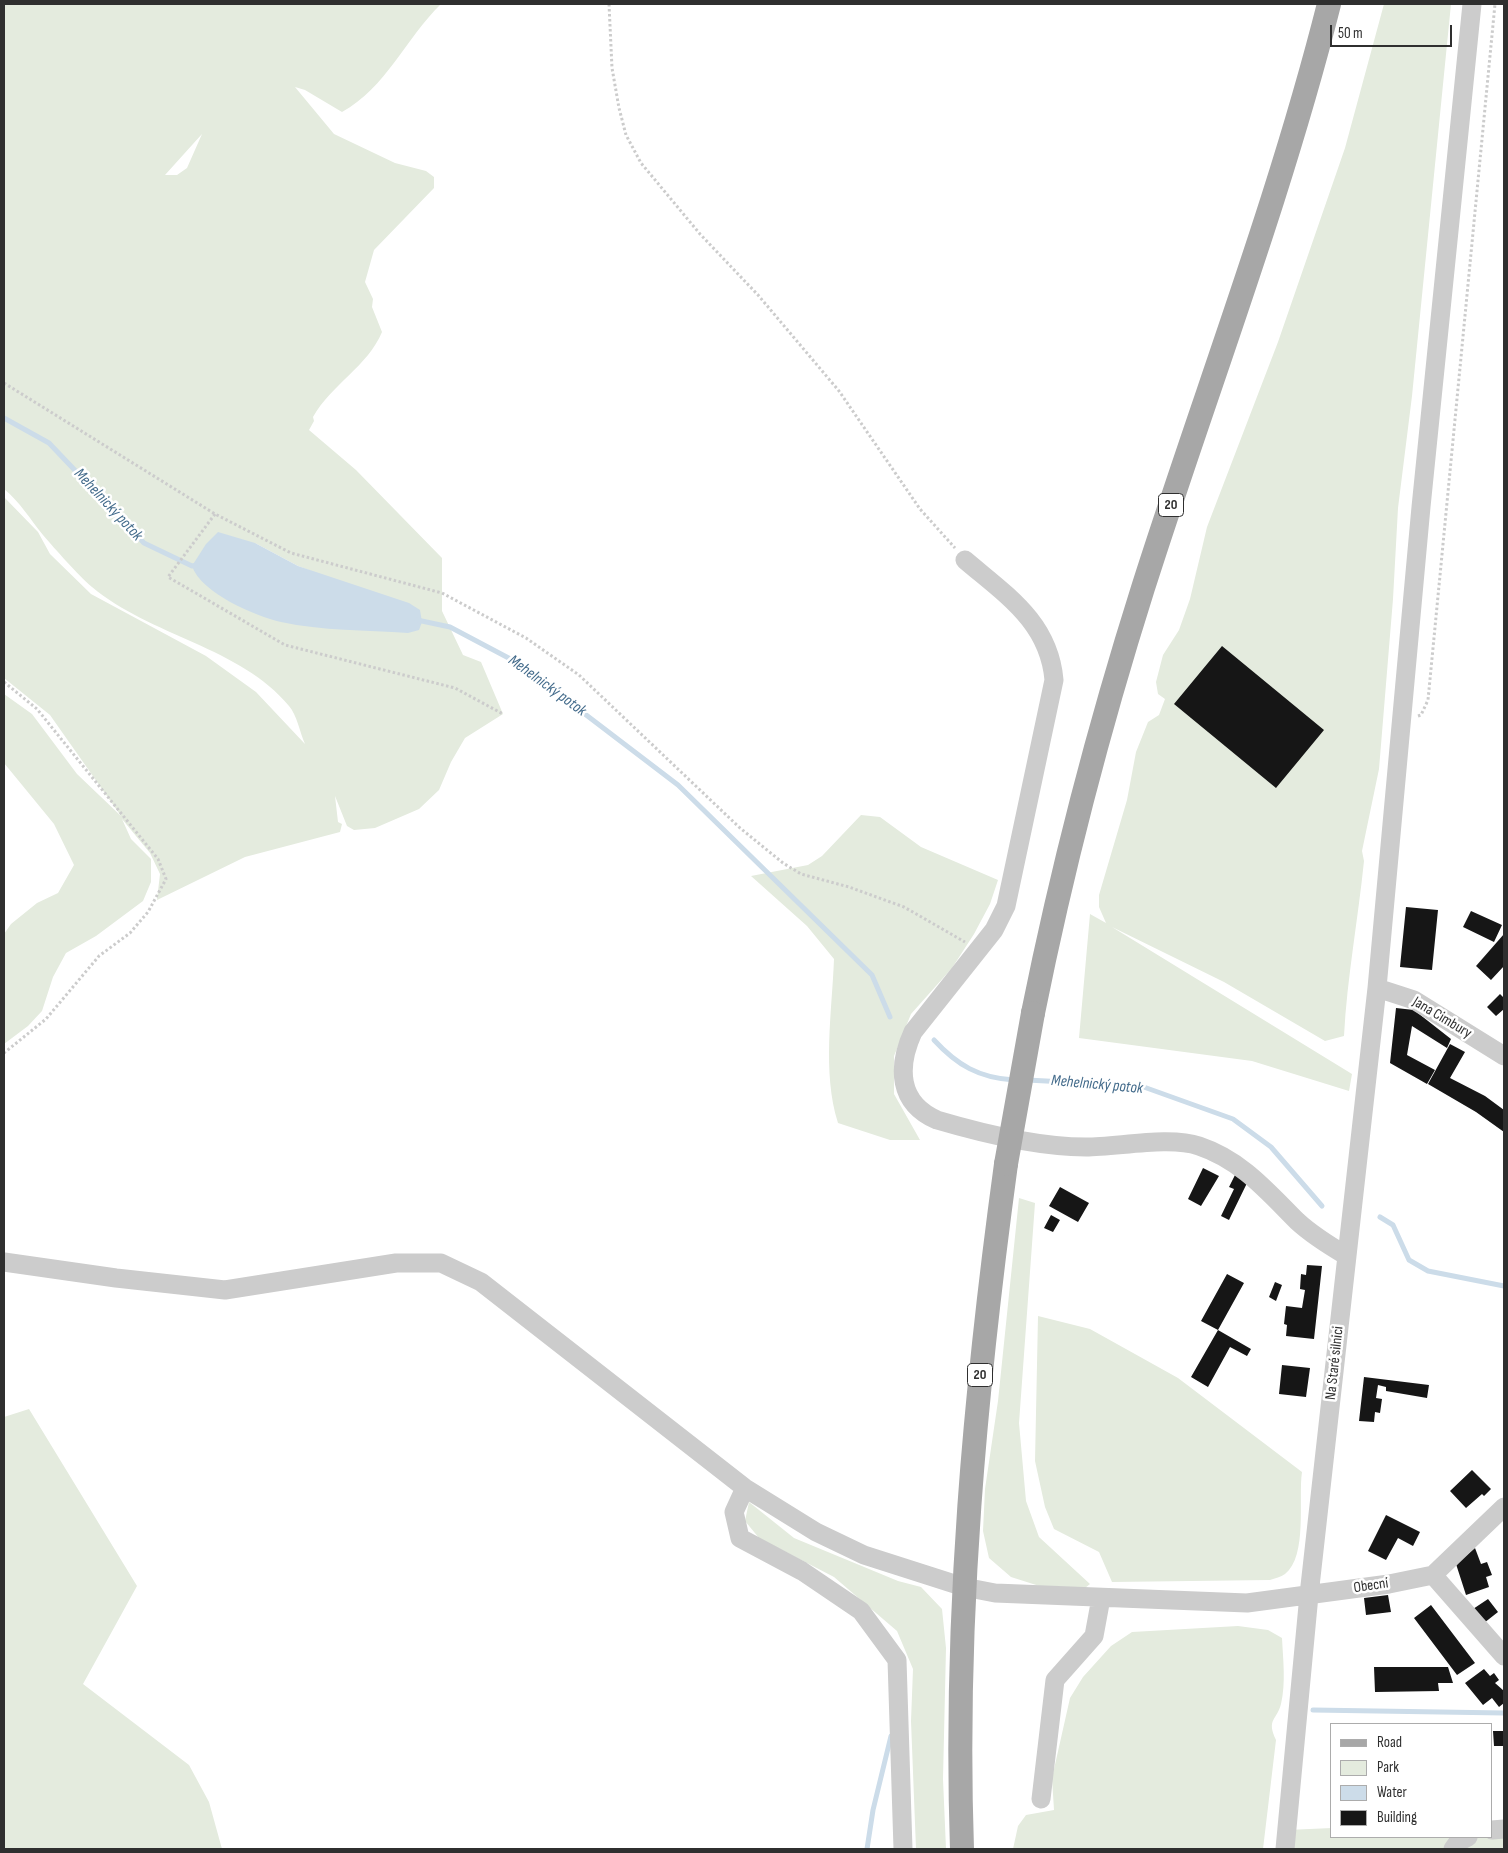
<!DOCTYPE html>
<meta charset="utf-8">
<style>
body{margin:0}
#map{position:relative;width:1508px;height:1853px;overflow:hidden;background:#fff;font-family:"Sofia Sans Condensed",sans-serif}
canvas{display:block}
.frame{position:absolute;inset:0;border:5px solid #2f2f2f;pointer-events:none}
.legend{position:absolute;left:1330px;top:1723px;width:162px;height:115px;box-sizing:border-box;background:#fff;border:1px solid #acacac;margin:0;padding:6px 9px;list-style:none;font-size:15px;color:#2f2f2f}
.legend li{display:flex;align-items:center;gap:10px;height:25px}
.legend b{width:25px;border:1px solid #acacac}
.scale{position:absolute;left:1330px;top:25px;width:122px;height:22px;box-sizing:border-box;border:2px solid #2f2f2f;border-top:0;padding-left:6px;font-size:15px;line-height:18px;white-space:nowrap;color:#2f2f2f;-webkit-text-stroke:4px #fff;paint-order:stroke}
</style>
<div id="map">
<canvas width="1508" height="1853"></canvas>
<div class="frame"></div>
<ul class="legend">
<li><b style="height:6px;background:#a7a7a7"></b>Road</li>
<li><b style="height:14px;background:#e4ebde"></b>Park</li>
<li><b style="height:14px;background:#ccdce9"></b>Water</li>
<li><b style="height:14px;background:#161616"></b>Building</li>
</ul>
<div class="scale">50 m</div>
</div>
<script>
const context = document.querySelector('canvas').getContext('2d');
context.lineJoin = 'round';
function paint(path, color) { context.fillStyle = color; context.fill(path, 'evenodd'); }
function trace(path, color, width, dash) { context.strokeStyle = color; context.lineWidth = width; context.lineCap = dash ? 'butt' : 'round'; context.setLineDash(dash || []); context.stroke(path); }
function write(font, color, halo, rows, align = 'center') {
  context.font = font + ' "Sofia Sans Condensed",sans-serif'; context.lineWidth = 5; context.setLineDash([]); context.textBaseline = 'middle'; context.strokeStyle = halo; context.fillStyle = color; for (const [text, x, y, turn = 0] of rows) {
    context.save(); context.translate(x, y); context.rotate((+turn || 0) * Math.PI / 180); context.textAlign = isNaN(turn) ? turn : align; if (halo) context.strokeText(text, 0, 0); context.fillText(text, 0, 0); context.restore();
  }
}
const green = new Path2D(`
 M4,4H441C406,38 386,88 342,112L305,90L295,87L334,134L395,163L426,171L434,177V188L374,250L365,282L373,299L372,307L382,332C368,366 331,385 313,417L314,421L309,430L356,470L442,558V611L463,655L481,662L503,714L465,738L451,762L439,790L419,809L375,828L354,830L347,826L335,796L338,822L342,824L340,832L245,857L157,900L160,874L150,853L122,819L131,839L151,859V882L143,901L96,936L66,953L53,977L42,1011L28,1026L4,1044V934L11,924L37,903L58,893L74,865L54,824L4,763V694L32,714L77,774L121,816L50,715L4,678V497L38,532L50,554L91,594L206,656L256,692L305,744C300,733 297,715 289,706C241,647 150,636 92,587C77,574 56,550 43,535C30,519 20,502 4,489ZM202,134L187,168L177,175H165ZM255,543L298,566L344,583L338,628Z
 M1384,4H1451L1412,396L1398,508L1393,599L1379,769L1362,851L1364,861C1358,920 1347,978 1344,1036L1325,1041L1224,982L1112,927L1352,1074L1349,1091L1252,1061L1079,1038L1090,914L1106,923L1099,907V895L1127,800L1136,752L1148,722L1159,715L1165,699L1158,694L1156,682L1163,655L1179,630L1190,599L1207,527L1278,342L1345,148Z
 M861,815L880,817L921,847L998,880L990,904L974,934L952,968L911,1014L894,1056V1094L920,1140H890L838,1123C822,1072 832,1012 834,959L807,926L751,876L808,865L822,856Z
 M1019,1198L1035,1203L1019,1423L1026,1501L1039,1537L1090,1584L1074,1597L1011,1577L989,1558L983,1531L985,1489L998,1401Z
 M1038,1316L1090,1329L1178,1378L1302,1472C1298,1498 1308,1556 1285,1574C1281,1577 1275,1578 1270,1580L1112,1582L1099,1552L1054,1529L1045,1507L1035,1461Z
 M29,1409L137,1586L83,1684L189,1765L209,1802L222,1849H4V1417Z
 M749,1502L794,1538L898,1581L921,1587L942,1609L946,1648L943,1779L946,1849H916L911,1721L913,1669L897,1631L834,1577L759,1538L745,1521Z
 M1238,1626L1268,1630L1282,1638C1283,1659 1286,1683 1281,1704C1277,1720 1266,1719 1276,1740L1263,1849H1013L1018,1826L1026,1815L1054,1810L1052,1778L1070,1698L1083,1677L1111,1646L1132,1632Z
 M1504,1821V1849H1288L1287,1830L1332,1828V1837H1492Z`);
const water = new Path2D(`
 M218,532L255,543L298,566L409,603L420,610L422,622L419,630L408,633C366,630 322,631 281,622C255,616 201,593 192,566L206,544Z`);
const stream = new Path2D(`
 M4,418L49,443L144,543L192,566L197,565
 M417,620L450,627L518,663L678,785L872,975L890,1017
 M934,1040C957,1065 979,1078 1014,1080
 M1027,1080L1141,1086L1233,1119L1271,1147L1322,1206
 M1380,1217L1393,1225L1409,1260L1428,1271L1504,1286
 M1313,1710L1504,1713
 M867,1849L873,1810L891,1736`);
const building = new Path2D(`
 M1222,646L1324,730L1276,788L1174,704Z
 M1406,907L1438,910L1432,970L1400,967Z
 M1471,911L1502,925L1494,942L1463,927Z
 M1504,934V966L1491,980L1476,966Z
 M1500,994L1504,998V1009L1496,1016L1487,1007Z
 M1396,1008L1414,1010L1451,1039L1447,1048L1412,1026L1407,1055L1435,1070L1427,1084L1390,1063Z
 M1450,1044L1465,1052L1450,1078L1485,1096L1504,1110V1132L1476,1112L1428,1084Z
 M1203,1168L1219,1176L1201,1206L1188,1199Z
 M1235,1175L1248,1181L1229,1220L1221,1216L1234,1189L1229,1187Z
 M1060,1187L1089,1203L1078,1222L1049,1206Z
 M1051,1215L1060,1220L1053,1232L1044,1228Z
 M1307,1265L1322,1266L1314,1339L1286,1336L1287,1325L1284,1324L1286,1306L1302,1308L1305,1290L1300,1289L1301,1274L1306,1275Z
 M1227,1274L1244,1283L1218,1330L1201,1321Z
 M1275,1282L1282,1285L1276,1301L1269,1297Z
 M1218,1330L1251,1349L1247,1356L1230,1347L1208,1387L1191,1377Z
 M1282,1365L1310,1368L1306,1397L1279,1394Z
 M1364,1377L1429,1385L1427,1398L1386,1391V1387L1378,1385L1376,1398L1382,1399L1380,1413L1375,1412L1374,1422L1359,1421Z
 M1472,1470L1491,1489L1484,1496L1482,1494L1466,1508L1450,1491Z
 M1386,1515L1420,1532L1413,1546L1398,1538L1386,1560L1368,1551Z
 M1475,1548L1481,1564L1487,1562L1492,1575L1486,1577L1489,1587L1466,1595L1456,1564Z
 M1388,1595L1391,1612L1366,1615L1364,1598Z
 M1488,1599L1498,1612L1484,1623L1473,1609Z
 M1431,1605L1475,1663L1457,1675L1414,1618Z
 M1374,1667H1448L1453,1683H1438L1439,1691L1375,1692Z
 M1484,1669L1490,1676L1494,1673L1499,1680L1495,1683L1504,1691V1703L1499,1707L1492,1698L1483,1705L1465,1683Z
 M1493,1731H1504V1746H1494Z`);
const path = new Path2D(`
 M609,4L612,68L619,108L626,135L641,163L700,234L758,295L839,391L920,509L955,548
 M4,383L215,514L291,553L442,593L526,638L579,675L740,828L783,863L801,874L849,887L904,907L965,942
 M215,514L168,577L285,645L455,688L503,714
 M4,682L37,709L158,859L166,879L148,912L130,933L99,956L46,1019L4,1053
 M1418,716L1421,715L1428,700L1495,4`);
const minor = new Path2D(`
 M965,560C1006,595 1049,622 1054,680L1006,906L994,930L913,1032C897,1067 898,1103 937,1120C981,1133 1040,1147 1086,1147C1118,1147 1170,1136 1199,1146C1241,1160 1267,1191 1297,1221C1312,1235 1330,1246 1347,1256
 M1377,988L1414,1000L1504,1056
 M4,1262L116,1278L225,1290L396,1263H441L481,1282L745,1488L816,1532L864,1555L964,1587L995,1593L1247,1603L1389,1584L1433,1575L1504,1507
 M745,1488L734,1512L740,1538L802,1571L861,1611L897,1660L903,1849
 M1433,1575L1504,1656
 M1041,1799L1055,1680L1094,1636L1101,1598
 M1492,1830L1504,1829
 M1285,1849L1309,1595L1377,988L1421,507L1472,4
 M1453,1849L1458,1842L1468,1837`);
const major = new Path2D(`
 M1033,1013C1062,869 1099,727 1143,588C1205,393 1279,202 1329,4
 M962,1849C954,1620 975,1391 1006,1164`);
const majorBridge = new Path2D(`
 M1006,1164L1033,1013`);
const shields = [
 [1171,505,25],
 [980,1375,25]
];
const shieldNames = [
 ["20",1171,505],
 ["20",980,1375]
];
const streetNames = [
 ["Jana Cimbury",1442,1018,31],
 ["Na Staré silnici",1335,1363,-84],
 ["Obecní",1371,1586,-8]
];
const waterNames = [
 ["Mehelnický potok",108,505,47],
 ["Mehelnický potok",547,686,36],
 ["Mehelnický potok",1097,1085,5]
];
paint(green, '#e4ebde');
paint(water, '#ccdce9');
trace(stream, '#ccdce9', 5);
paint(building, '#161616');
trace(path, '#ccc', 3, [2.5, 2.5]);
trace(minor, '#ccc', 19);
trace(major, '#a7a7a7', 24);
trace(majorBridge, '#a7a7a7', 24);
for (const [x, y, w] of shields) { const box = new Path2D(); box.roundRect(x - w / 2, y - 11.5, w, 23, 4); context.fillStyle = '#fff'; context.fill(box); trace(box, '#2f2f2f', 1); }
write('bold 14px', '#2f2f2f', null, shieldNames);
write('15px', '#2f2f2f', '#fff', streetNames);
write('italic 16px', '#436b8b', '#fff', waterNames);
</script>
